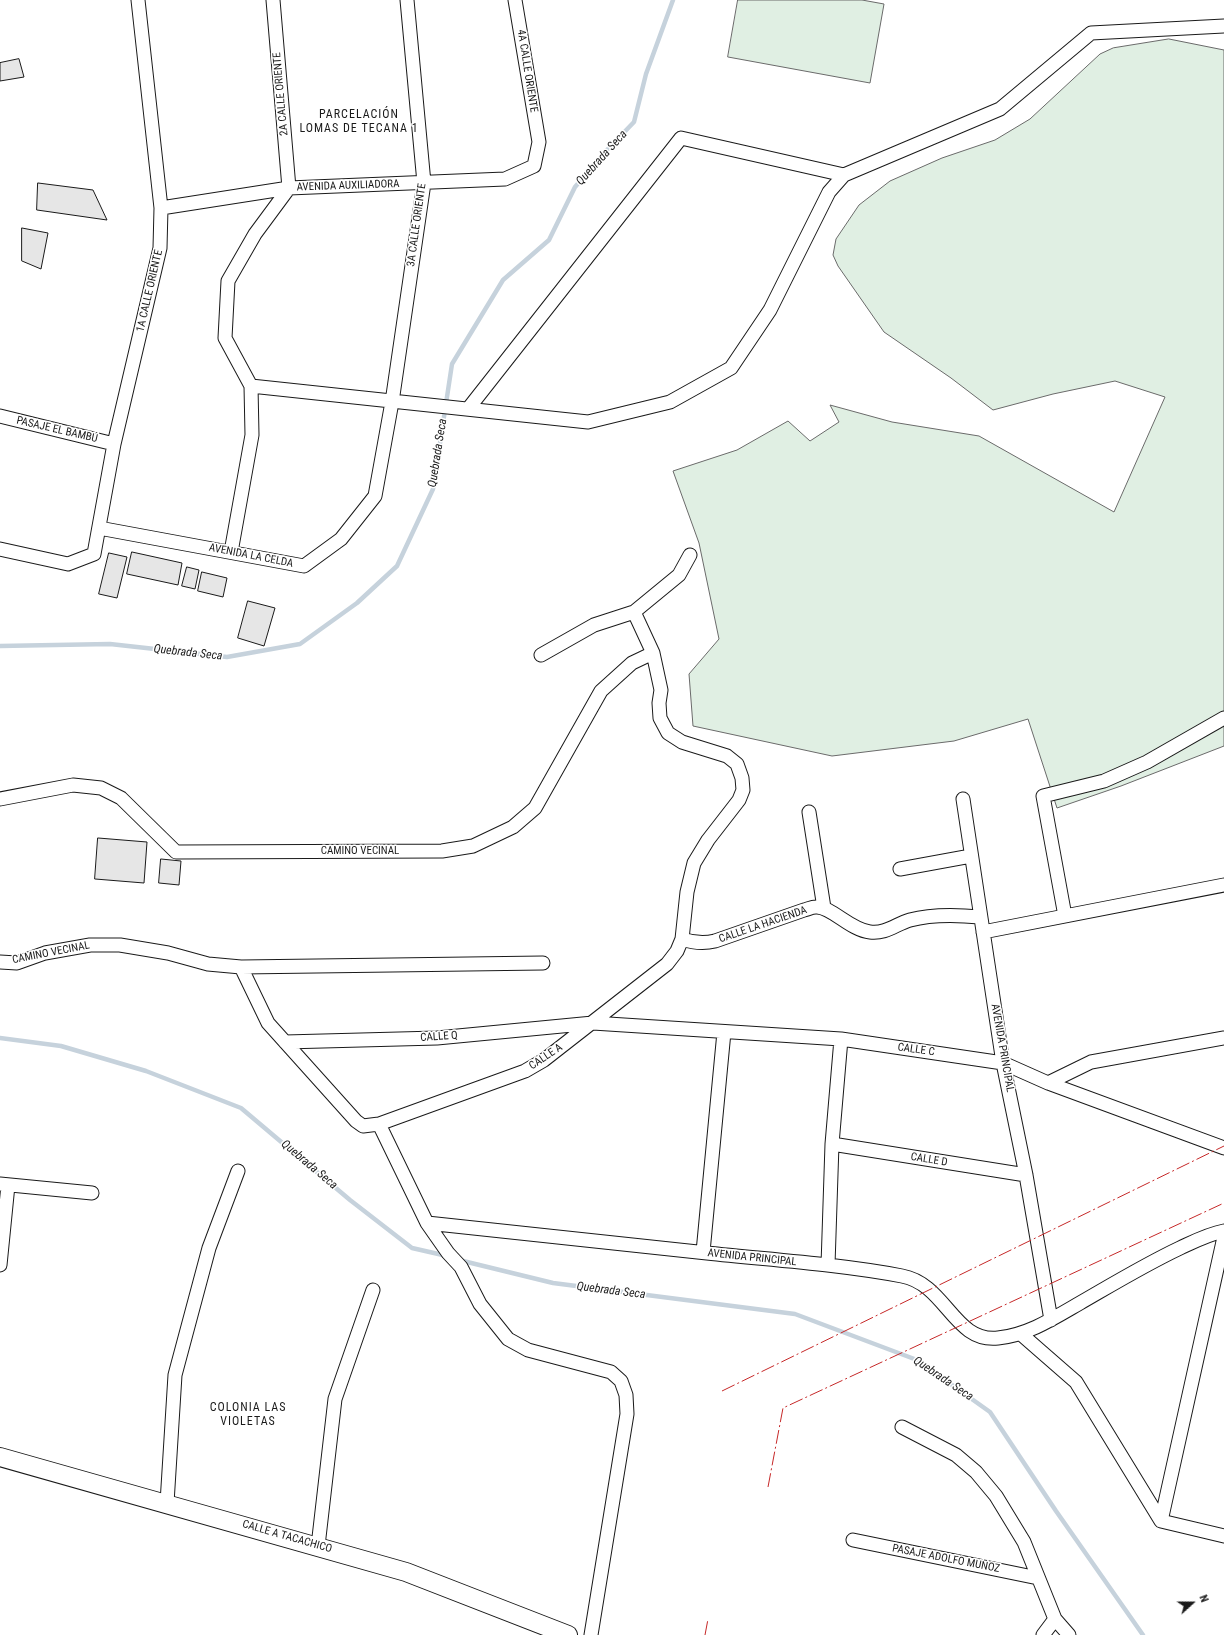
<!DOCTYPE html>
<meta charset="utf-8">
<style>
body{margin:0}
#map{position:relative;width:1224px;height:1635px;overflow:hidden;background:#fff;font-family:"Roboto Condensed",sans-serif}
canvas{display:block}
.north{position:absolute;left:1172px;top:1583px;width:40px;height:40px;-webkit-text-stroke:3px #fff;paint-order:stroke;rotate:69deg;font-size:11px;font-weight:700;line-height:16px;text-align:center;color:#1a1a1a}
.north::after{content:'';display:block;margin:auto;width:14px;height:18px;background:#1a1a1a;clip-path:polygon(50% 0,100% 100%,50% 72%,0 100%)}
</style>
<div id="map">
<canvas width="1224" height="1635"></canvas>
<div class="north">N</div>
</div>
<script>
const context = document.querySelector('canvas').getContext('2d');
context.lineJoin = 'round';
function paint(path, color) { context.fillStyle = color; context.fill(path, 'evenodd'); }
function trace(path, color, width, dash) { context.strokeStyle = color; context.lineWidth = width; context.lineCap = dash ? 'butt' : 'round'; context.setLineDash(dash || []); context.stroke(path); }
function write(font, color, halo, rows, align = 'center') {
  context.font = font + ' "Roboto Condensed",sans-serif'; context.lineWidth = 3; context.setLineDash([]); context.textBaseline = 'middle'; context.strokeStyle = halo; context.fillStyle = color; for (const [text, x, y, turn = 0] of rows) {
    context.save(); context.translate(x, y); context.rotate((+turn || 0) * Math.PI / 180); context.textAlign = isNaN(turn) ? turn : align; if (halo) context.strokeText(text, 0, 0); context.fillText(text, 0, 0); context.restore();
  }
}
const green = new Path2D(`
 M738,0H862L884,4L870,83L728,57Z
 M1169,39L1224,50V746L1121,786L1057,808L1028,719L954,741L832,756L693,726L689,674L719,639L699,543L673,471L737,450L788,421L810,441L839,422L830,405L892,422L979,436L1114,512L1165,397L1115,381L1053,394L993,410L951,378L884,332L838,266L833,255L836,239L859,205L890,181L942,158L995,140L1030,119L1100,54L1113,48Z`);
const stream = new Path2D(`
 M0,646L110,644L227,657L300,644L357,603L397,566L433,489L452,364L503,280L549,240L575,187L606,151L634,122L646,74L673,0
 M0,1038L61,1046L146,1071L241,1108L350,1200L412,1248L447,1256
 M459,1260L553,1283L795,1314L917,1360L990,1412L1056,1511L1143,1635`);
const building = new Path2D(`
 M19,59L24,77L0,81V63Z
 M38,183L93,190L107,220L37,210Z
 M22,228L48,233L41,269L22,261Z
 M132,552L182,563L178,585L127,574Z
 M109,553L127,557L117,598L99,594Z
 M187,567L199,570L195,589L182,586Z
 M202,572L227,578L223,597L198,591Z
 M248,601L275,608L264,646L238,638Z
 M98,838L147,842L144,883L95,879Z
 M161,859L181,861L179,885L159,883Z`);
const street = new Path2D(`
 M161,208L289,188L505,179L534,166L539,142L515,0
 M251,386L588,422L670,402L731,368L770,310L829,192L844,175L1000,109L1091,33L1224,26
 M468,409L681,138L844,175
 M0,416L114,444
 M99,528L304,566L341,539L375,496L392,402L424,183L407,0
 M0,549L68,564L94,554L114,444L160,248L161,208L138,0
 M231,552L252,435L251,386L225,338L228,281L255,234L289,188L273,0
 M541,655L594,625L634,612L679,575L690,555
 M0,799L73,785L101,788L121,798L176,852L442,851L473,846L513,827L535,808L601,691L632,663L653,653
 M963,799L1003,1063L1026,1175L1051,1320
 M809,812L824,908
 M900,869L971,856
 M1065,916L1043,796L1104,781L1147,762L1224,718
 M983,932L1224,885
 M682,939C694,943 703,944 715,941L804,910C808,909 812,907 816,907C831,906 850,930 870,932C886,934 896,924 910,920C932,914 959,915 980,917
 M0,962L17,963L45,953L90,945H120L168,953L208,964L241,967L268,1023L356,1121L363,1126L379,1124L525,1071L544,1060L667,964L677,951L682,939L687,892L694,863L708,840L739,800L743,790L742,778L737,764L727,756L682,742L668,733L660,718L659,703L661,690L653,653L634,612
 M241,967L543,963
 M285,1042L437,1038L593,1023L841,1039L1003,1063L1048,1083L1224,1148
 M1048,1083L1091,1062L1224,1038
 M379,1124L427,1223L448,1253L461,1267L480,1304L508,1339L528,1350L611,1372L621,1381L626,1395L627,1414L591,1635
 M832,1144L1026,1175
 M0,1184L92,1193
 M427,1223C520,1233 614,1243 707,1253C772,1260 838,1264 902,1276C946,1284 954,1343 998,1338C1028,1335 1054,1318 1080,1303C1113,1284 1146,1264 1180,1248C1195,1241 1208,1234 1224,1231
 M703,1252L724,1032
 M0,1265L8,1185
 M828,1265L832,1144L841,1039
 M1021,1334L1076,1382L1161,1521L1224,1536
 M902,1427L956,1455L976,1472L996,1496L1024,1542L1055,1619L1069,1635
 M167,1503L175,1375L209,1248L238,1171
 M1161,1521L1224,1237
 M853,1540L1038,1578
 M318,1546L335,1399L373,1290
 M1043,1635L1055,1619`);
const secondary = new Path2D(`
 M0,1457L406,1572L568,1635`);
const power = new Path2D(`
 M722,1391L1224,1146
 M768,1487L783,1408L1224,1203
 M705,1635L708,1619`);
const streetNames = [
 ["4A CALLE ORIENTE",527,71,81],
 ["2A CALLE ORIENTE",281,94,-95],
 ["AVENIDA AUXILIADORA",348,186,-2],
 ["3A CALLE ORIENTE",417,225,-82],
 ["1A CALLE ORIENTE",150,291,-77],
 ["PASAJE EL BAMBÚ",57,430,13],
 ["AVENIDA LA CELDA",251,556,11],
 ["CAMINO VECINAL",360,851],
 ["CALLE LA HACIENDA",763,925,-19],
 ["CAMINO VECINAL",51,953,-11],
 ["CALLE Q",439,1037,-4],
 ["AVENIDA PRINCIPAL",1002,1048,80],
 ["CALLE C",916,1050,8],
 ["CALLE A",546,1057,-34],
 ["CALLE D",929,1160,9],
 ["AVENIDA PRINCIPAL",752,1258,6],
 ["CALLE A TACACHICO",287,1537,16],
 ["PASAJE ADOLFO MUÑOZ",946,1559,11]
];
const neighbourhoodNames = [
 ["PARCELACIÓN",359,115],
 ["LOMAS DE TECANA 1",359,129],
 ["COLONIA LAS",248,1408],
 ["VIOLETAS",248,1422]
];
const waterNames = [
 ["Quebrada Seca",602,158,-48],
 ["Quebrada Seca",438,453,-81],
 ["Quebrada Seca",188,653,6],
 ["Quebrada Seca",309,1165,40],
 ["Quebrada Seca",611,1291,7],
 ["Quebrada Seca",943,1379,34]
];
paint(green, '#e0efe3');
trace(green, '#6a6a6a', 1);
trace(stream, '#c6d2dc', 4.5);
paint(building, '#e6e6e6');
trace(building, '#1a1a1a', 1);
trace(street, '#1a1a1a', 15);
trace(secondary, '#1a1a1a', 20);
trace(street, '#fff', 13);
trace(secondary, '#fff', 18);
trace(power, '#c62828', 1, [14, 3, 2, 3]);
write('11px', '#1a1a1a', '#fff', streetNames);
context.letterSpacing = '1px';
write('12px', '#1a1a1a', '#fff', neighbourhoodNames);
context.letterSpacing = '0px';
write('italic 12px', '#1a1a1a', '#fff', waterNames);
</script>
